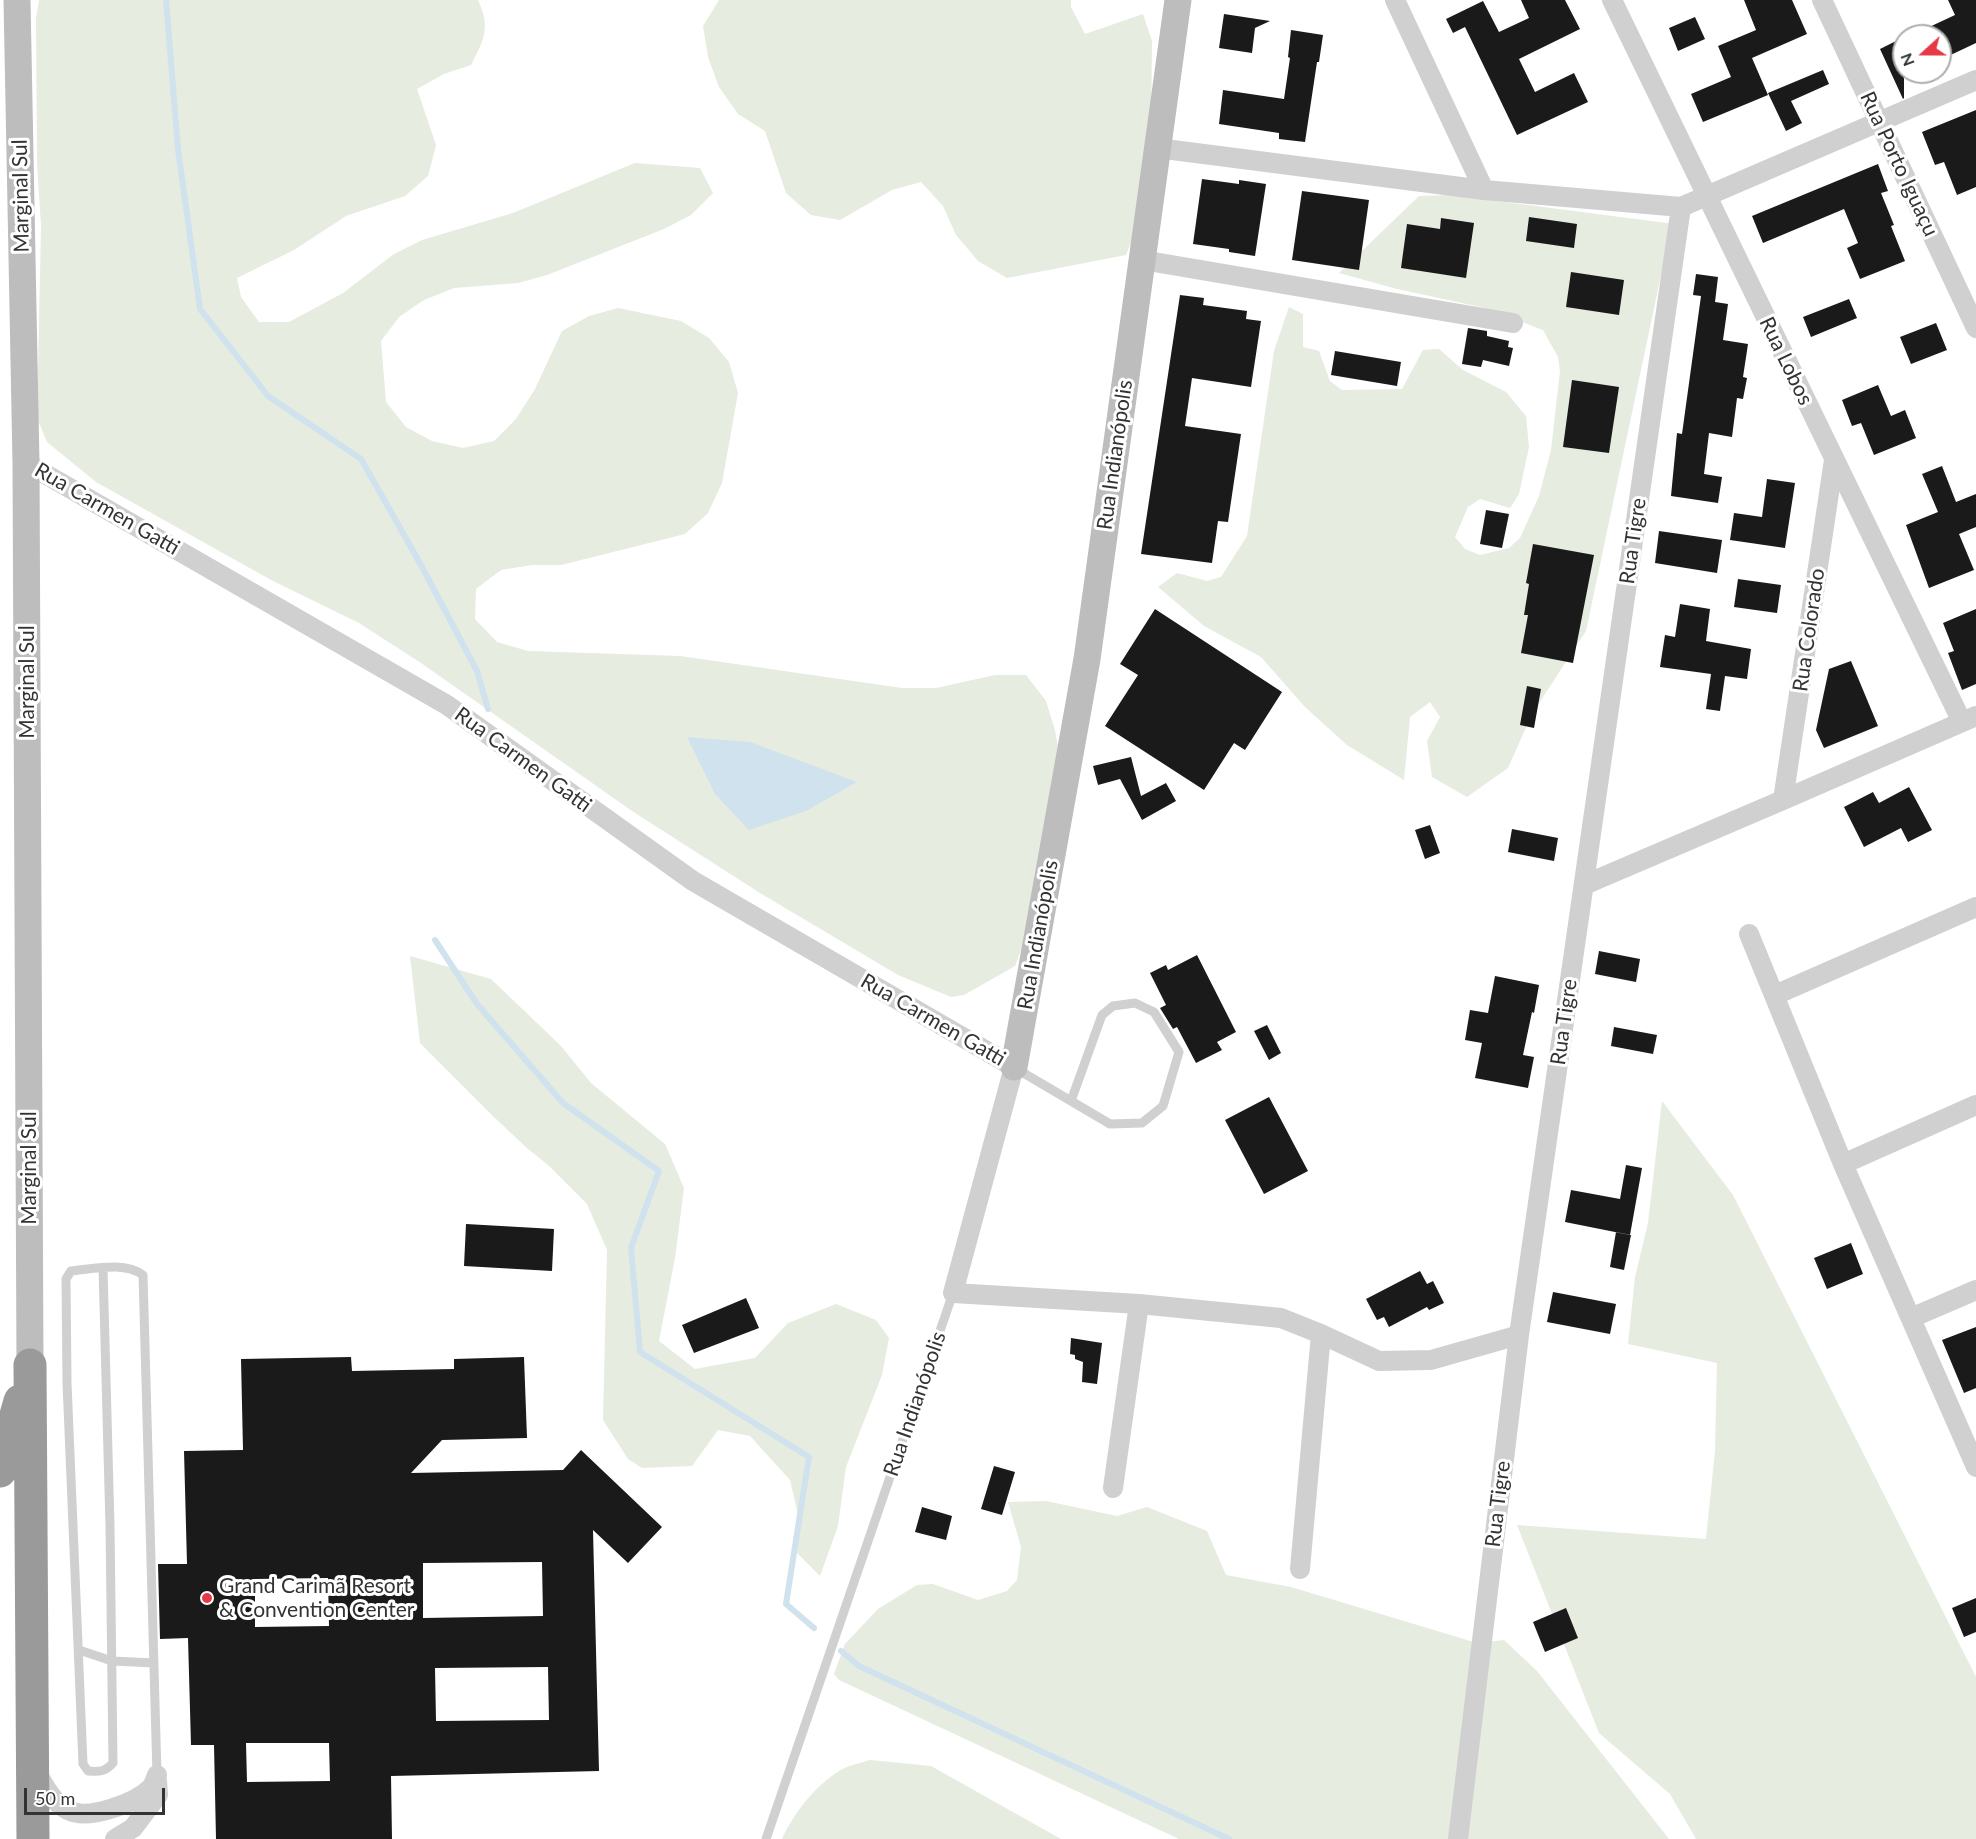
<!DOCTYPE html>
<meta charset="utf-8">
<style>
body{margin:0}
#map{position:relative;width:1976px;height:1839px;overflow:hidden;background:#fff;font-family:Lato,sans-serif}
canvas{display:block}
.north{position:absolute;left:1892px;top:24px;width:60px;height:60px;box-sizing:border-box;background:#fff;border:2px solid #adadad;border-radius:50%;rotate:249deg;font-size:16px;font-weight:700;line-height:24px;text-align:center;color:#333}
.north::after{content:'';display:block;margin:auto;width:21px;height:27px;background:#e63946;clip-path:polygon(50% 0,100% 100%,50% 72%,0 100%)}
.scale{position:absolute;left:24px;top:1788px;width:141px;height:27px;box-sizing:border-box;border:3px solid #333;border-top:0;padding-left:8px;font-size:18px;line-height:21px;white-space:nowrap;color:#333;-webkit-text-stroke:4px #fff;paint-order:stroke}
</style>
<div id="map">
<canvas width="1976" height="1839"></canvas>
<div class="north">N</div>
<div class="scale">50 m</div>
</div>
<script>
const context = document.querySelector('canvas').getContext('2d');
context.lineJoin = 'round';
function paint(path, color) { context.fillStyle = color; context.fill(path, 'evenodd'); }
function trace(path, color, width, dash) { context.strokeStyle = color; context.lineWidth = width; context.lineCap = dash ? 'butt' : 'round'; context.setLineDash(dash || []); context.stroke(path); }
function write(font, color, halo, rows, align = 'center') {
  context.font = font + ' Lato,sans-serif'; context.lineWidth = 6; context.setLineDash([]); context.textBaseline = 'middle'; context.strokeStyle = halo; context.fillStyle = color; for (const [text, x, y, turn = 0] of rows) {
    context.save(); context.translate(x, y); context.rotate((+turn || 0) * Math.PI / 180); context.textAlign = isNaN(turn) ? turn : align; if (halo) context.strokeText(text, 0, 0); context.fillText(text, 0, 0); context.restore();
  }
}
const green = new Path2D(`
 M39,0H478C491,29 484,39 471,65L444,74L417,89L436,145L428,176L405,196L346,216L294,250L237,278L241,297L259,322H289L343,293L394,254L422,240L513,213L635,163L700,168L713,193L691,215L664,229L547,275L518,283L454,288L424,300L399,317L381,341L386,402L406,427L432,441L463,448L494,441L516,419L535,389L562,331L589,316L618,308L681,321L709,338L729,362L738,393L722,483L708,513L685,534L561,565H532L501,570L476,589L475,619L497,642L528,651L680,656L902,688H936L995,675H1026L1046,701L1055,730L1060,759L1037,907L1015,966L964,995L951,997L898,975L760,893L632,811L421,663L359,623L271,580L96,482L47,442L37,418L41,226L37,163L36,18Z
 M719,0H1071V7L1085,34L1143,14L1152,41L1151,134L1139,222L1126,255L1007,278L978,261L956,235L943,206L921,182L892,190L840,220L811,215L786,193L765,131L738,114L719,87L708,57L703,26Z
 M1451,195L1674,224L1661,275L1586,631L1532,714L1508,768L1467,797L1432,777L1427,741L1440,717L1430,702L1410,717L1404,780L1347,745L1305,707L1261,657L1204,626L1158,587L1177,573L1207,581L1221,577L1247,536L1274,351L1289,307L1303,314V347L1319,351L1330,381L1342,390L1402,389L1423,350L1439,349L1463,370L1506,392L1526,416L1529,447L1519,494L1510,508L1480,499L1468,507L1455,537L1465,549L1480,555L1509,548L1520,538L1539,496L1551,450L1560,371L1558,357L1543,330L1485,308L1397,289L1339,273L1419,196Z
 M410,956L491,979L561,1046L591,1083L665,1144L684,1188L675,1258L659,1341L695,1369L755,1358L788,1323L836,1304L876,1320L889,1338L882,1375L846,1467L838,1526L820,1576L797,1553L799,1519L790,1480L750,1436L718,1430L692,1466L642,1468L628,1459L603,1420L607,1250L587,1204L548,1165L528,1149L495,1118L420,1043Z
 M1662,1101L1733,1195L1976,1677V1839H1696L1670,1794L1599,1733L1517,1525L1706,1539L1715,1451L1717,1363L1628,1344L1635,1277L1648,1223Z
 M1046,1501L1117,1516L1147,1507L1207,1531L1226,1575L1291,1587L1477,1643L1504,1640L1537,1671L1669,1839H1179L839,1680L834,1674L845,1644L878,1609L917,1585L933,1584L978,1600L1007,1591L1017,1580L1021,1547L1008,1502Z
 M870,1760L931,1766L1061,1839H782C794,1813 814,1787 839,1771C848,1765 861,1763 870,1760Z`);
const water = new Path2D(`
 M687,737L750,742L857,782L806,811L749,830L715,794Z`);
const stream = new Path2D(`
 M166,0L178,149L200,309L268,396L361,459L421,565L477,671L488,709
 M435,940L477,1004L563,1103L659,1171L631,1248L640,1352L809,1457L786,1604L814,1628
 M841,1651L859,1666L1229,1839`);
const building = new Path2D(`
 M1521,0H1565L1580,29L1519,59L1535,92L1574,73L1588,102L1517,135L1465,27L1453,33L1446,19L1483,1L1499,32L1529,18Z
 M1744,0H1792L1807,34L1752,58L1768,95L1703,122L1691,94L1731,77L1718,46L1756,30Z
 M1948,0H1976V43L1940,60V36H1910L1955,15Z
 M1224,14L1270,21L1255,28L1252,53L1219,48Z
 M1695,17L1705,39L1678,51L1669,28Z
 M1291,30L1323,35L1319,62H1317L1305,142L1279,139V133L1219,124L1223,90L1284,99L1290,58L1288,57Z
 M1904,37V98L1903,99L1880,49Z
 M1823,70L1829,84L1791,101L1802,123L1786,131L1768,93Z
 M1976,110V187L1957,195L1944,162L1935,165L1922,132Z
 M1878,164L1888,191L1881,193L1894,225L1891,226L1905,261L1860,279L1847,248L1858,243L1844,209L1763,243L1752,216Z
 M1202,179L1239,184V180L1266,184L1255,256L1229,252V249L1193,244Z
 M1302,191L1369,200L1359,270L1292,260Z
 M1529,217L1577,224L1574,248L1526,241Z
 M1441,218L1474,223L1466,278L1401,268L1407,224L1440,229Z
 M1571,272L1624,280L1619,315L1566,307Z
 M1696,274L1718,277L1715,302L1728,304L1723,340L1748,344L1743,377L1747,378L1743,399L1737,398L1732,437L1709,433L1704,474L1722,477L1718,503L1671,496L1677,433L1682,434L1701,296L1693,295Z
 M1180,295L1204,298L1203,305L1247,311L1246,319L1261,321L1251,387L1192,378L1185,426L1241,434L1228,522L1218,521L1212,563L1141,554Z
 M1849,299L1857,318L1811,337L1803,317Z
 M1936,323L1947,350L1911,364L1900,337Z
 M1468,328L1487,331V336L1509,341L1508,347L1513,348L1509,366L1483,360L1481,367L1462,364Z
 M1335,351L1401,362L1397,386L1331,375Z
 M1572,380L1619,387L1609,453L1563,447Z
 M1878,385L1891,416L1905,410L1916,438L1874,455L1861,423L1852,426L1842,400Z
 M1942,466L1956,502L1976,494V527L1959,534L1974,570L1929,588L1906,525L1938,512L1922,474Z
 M1767,479L1795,483L1785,548L1730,540L1734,513L1762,517Z
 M1486,510L1509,514L1502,548L1480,544Z
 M1659,531L1722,540L1717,573L1655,563Z
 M1533,544L1594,555L1573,663L1521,653L1528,615H1524L1529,584L1526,583Z
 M1738,579L1781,585L1777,613L1734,607Z
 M1680,604L1710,609L1706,641L1751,649L1747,679L1725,676L1720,711L1706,709L1711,674L1660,667L1665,635L1675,637Z
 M1155,609L1282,692L1245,750L1234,743L1204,790L1105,726L1138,675L1120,664Z
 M1976,609V684L1962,690L1948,653L1954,651L1943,623Z
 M1851,661L1878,726L1824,748L1816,730L1829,669Z
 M1527,686L1541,689L1534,728L1520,725Z
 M1131,757L1141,796L1166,783L1176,801L1142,820L1120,779L1098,785L1093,766Z
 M1909,787L1932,830L1908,842L1901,828L1864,847L1844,807L1873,792L1879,803Z
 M1430,825L1440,853L1425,859L1415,830Z
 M1512,829L1558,838L1554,861L1508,852Z
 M1599,951L1640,959L1636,982L1595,974Z
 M1197,955L1236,1032L1217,1042L1222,1050L1196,1063L1177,1027L1173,1029L1160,1008L1166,1005L1150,973L1166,965L1168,970Z
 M1495,976L1539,985L1534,1013L1532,1012L1523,1055L1534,1057L1528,1088L1475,1078L1482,1043L1465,1040L1470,1010L1488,1013Z
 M1267,1025L1281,1053L1269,1060L1254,1031Z
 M1614,1027L1657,1035L1653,1054L1611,1046Z
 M1269,1097L1308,1171L1264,1194L1225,1120Z
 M1626,1165L1642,1168L1630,1235L1565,1222L1571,1190L1620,1199Z
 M466,1224L554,1229L552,1271L464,1266Z
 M1616,1232L1631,1235L1624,1270L1610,1267Z
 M1851,1243L1863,1274L1827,1289L1814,1258Z
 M1420,1271L1427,1284L1433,1281L1444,1303L1429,1310L1427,1307L1389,1327L1384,1317L1377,1320L1366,1299Z
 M1553,1292L1616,1304L1610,1334L1547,1322Z
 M746,1298L759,1328L694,1353L682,1325Z
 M1976,1327V1388L1964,1393L1942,1340Z
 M1071,1338L1102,1343L1097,1384L1082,1382L1083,1362L1075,1359V1355L1070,1354Z
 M351,1357L352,1371L454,1369V1359L524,1357L527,1438L442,1440L411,1473L563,1470L581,1450L662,1527L628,1563L593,1530L599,1771L391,1776L392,1839H216L214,1745H191L188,1638L160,1639L158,1564H187L184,1451L243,1450L241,1359ZM542,1562L543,1616L423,1618V1563ZM328,1578L329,1626L255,1627V1579ZM548,1667L549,1720L436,1721L435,1668ZM246,1743H329L330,1781L247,1782Z
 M994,1466L1015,1472L1002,1515L981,1509Z
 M922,1507L952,1516L946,1540L915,1532Z
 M1976,1598V1632L1964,1637L1952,1608Z
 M1566,1608L1578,1638L1545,1652L1533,1622Z`);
const lane = new Path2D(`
 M1015,1068L1110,1124L1142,1123L1163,1106L1179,1052L1154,1012L1135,1003L1113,1006L1102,1015L1071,1101
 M103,1268L110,1526L113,1763C105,1772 99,1772 88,1771L83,1764L67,1383L66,1279L71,1271C94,1269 124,1261 143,1275L157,1775
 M79,1650L112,1661L154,1663
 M766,1839L953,1293`);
const street = new Path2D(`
 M1395,0L1484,190
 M1612,0L1962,722
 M1822,0L1976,328
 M1157,148L1484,190L1681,207L1976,80
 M1142,260L1513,323
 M26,463L447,705L693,881L1014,1067L953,1293L1139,1304L1281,1318L1321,1334L1379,1361L1431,1360L1519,1335
 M1783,800L1834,460
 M1584,885L1783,800L1976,716
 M1749,934L1843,1164L1976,1467
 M1775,995L1976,907
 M1843,1164L1976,1105
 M1911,1318L1976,1290
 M1113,1488L1139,1304
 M1300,1569L1321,1334
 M35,1770C44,1784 52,1803 68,1810C88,1821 135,1803 151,1788C154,1784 155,1780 157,1775
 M115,1839L133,1828L158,1795L157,1781
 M1458,1839L1519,1335L1681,207`);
const secondary = new Path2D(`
 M17,0L26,463L30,1365
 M1014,1067L1087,659L1178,0`);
const highway = new Path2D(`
 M30,1365L33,1839
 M0,1471L20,1401`);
const markers = [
 [207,1598,6,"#e63946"]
];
const streetNames = [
 ["Rua Porto Iguaçu",1899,164,65],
 ["Marginal Sul",21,196,-91],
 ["Rua Lobos",1786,361,64],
 ["Rua Indianópolis",1115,455,-82],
 ["Rua Carmen Gatti",107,509,30],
 ["Rua Tigre",1633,541,-82],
 ["Rua Colorado",1809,630,-82],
 ["Marginal Sul",27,682,-90],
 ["Rua Carmen Gatti",523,760,36],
 ["Rua Indianópolis",1038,935,-80],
 ["Rua Carmen Gatti",933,1020,30],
 ["Rua Tigre",1564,1022,-82],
 ["Marginal Sul",29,1168,-90],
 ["Rua Indianópolis",915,1404,-71],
 ["Rua Tigre",1498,1504,-83]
];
const poiNames = [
 ["Grand Carimã Resort",219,1586],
 ["& Convention Center",219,1610]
];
paint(green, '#e6ecdf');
paint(water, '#cfe2ee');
trace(stream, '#cfe2ee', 6);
paint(building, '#1a1a1a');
trace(lane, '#d0d0d0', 9);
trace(street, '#d0d0d0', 20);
trace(secondary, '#bdbdbd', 27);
trace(highway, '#9a9a9a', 33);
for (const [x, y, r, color] of markers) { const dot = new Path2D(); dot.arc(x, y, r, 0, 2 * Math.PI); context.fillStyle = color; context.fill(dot); trace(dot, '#fff', 2); }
write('21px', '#333', '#fff', streetNames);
write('21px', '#333', '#fff', poiNames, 'left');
</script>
